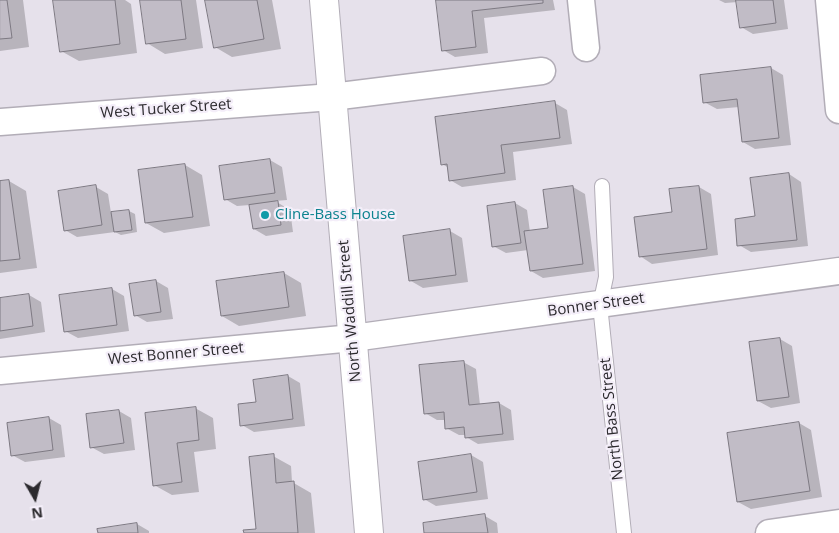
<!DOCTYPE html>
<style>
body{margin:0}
#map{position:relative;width:839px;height:533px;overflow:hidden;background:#e6e1eb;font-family:"Open Sans",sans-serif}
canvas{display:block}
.north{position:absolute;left:10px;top:473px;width:50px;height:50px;-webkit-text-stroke:4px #f4eef9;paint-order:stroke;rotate:172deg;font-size:14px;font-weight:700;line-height:20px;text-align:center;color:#2c2a2e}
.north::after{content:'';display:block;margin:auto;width:18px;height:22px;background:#2c2a2e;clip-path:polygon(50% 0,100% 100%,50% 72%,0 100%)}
</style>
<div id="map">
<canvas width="839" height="533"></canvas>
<div class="north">N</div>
</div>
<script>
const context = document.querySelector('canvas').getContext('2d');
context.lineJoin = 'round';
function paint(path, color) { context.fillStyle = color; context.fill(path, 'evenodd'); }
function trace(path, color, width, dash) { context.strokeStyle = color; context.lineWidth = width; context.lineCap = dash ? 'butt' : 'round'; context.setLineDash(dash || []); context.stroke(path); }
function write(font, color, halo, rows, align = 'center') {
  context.font = font + ' "Open Sans",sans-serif'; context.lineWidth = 4.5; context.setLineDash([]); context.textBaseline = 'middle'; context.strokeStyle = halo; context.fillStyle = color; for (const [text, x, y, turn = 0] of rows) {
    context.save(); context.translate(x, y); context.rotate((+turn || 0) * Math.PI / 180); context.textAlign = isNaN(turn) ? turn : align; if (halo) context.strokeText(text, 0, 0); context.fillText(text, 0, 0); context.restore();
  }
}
const shadow = new Path2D(`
 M0,0H23L29,47L0,51Z
 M62,0H125L131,4L137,53L79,61L61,51Z
 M141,0H196L203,48L165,54L147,43Z
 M207,0H272L281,49L232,57L215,47Z
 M437,0H553L555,10L484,18L488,53L455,57L443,50Z
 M719,0H784L788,29L753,34L741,27L738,2L725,3Z
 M771,68L783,75L791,145L755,149L743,142L739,107L717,109L704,102Z
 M555,103L567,110L572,144L513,152L516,180L462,187L450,180L449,168L442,164Z
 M270,160L282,167L287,200L275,201L290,210L293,232L266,236L254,229L250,205L237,206L225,199Z
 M185,165L202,175L210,226L164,233L146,223Z
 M789,174L801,182L808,246L751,252L739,245L756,217Z
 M9,181L26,191L37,268L0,273V183Z
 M96,187L108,194L111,213L129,211L135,214L137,232L121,235L115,232L77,237L65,230Z
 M573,187L585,194L595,271L543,278L531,271L528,250L506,253L493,246L515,203L527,210L530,232L550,229Z
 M699,187L711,194L718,255L652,264L640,256L673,213Z
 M450,231L462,238L468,282L423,288L411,281Z
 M284,273L301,283L306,316L239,326L222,316Z
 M156,281L168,288L173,319L147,322L135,315Z
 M112,289L124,296L129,331L78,338L65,331Z
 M29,295L41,302L45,332L0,339V299Z
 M780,339L792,346L800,403L771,408L758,401Z
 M463,362L476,369L480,405L499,403L511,410L514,440L478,444L466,437V435H459L446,428V420H437L425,413Z
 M288,376L300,383L305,426L254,432L242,425L257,403Z
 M195,408L213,418L216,449L194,452L199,492L172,495L154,485Z
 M119,411L131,418L135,450L104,454L91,447Z
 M49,418L61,425L65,457L25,462L12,455Z
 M799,423L811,430L822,497L751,509L738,502Z
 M471,455L483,462L488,499L436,506L424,499Z
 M273,456L291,466L292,482L311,493L315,533H245L258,530Z
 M485,516L497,523L498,533H425Z
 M137,524L149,531V533H99Z`);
const building = new Path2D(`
 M0,0H7L12,38L0,39Z
 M53,0H115L120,44L60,52Z
 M140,0H181L186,39L146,44Z
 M205,0H257L264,39L214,48Z
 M436,0H543V3L472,11L476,47L442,51Z
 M736,0H773L776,23L740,28Z
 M771,67L779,138L742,142L737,99L703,103L700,75Z
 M555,101L560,138L501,145L505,173L449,181L447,164L441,165L435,117Z
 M270,159L275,193L224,200L219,166Z
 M185,164L193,217L145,223L138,170Z
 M789,173L797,240L737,246L735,219L755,216L750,178Z
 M9,180L20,259L0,261V181Z
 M96,185L102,225L64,231L58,191Z
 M573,186L583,264L530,271L524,231L548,228L543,190Z
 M699,186L707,249L639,257L634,217L672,212L669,189Z
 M278,201L281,225L253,229L249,205Z
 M515,202L521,243L492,247L487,206Z
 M129,210L132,230L114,232L111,212Z
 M450,229L456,275L409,281L403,236Z
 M284,272L289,307L221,316L216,281Z
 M156,280L161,312L134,316L129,284Z
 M112,288L117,325L64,332L59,295Z
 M29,294L33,326L0,331V298Z
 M780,338L789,397L757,401L749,342Z
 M464,361L469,405L499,402L503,434L465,438L464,427L445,429L444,412L424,414L419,365Z
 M288,375L293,419L240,426L238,404L256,402L253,380Z
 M196,407L199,440L177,443L182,482L153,486L145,413Z
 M119,410L124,443L90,448L86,414Z
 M49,417L53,450L11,456L7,423Z
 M799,422L810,491L737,502L727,433Z
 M274,454L276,483L294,481L298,533H244L243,530L256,529L249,457Z
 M471,454L477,492L423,500L418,462Z
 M485,514L488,533H424L423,523Z
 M137,523L138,533H98L97,529Z`);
const service = new Path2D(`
 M602,186L606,277L600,305L624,533`);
const minor = new Path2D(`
 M581,0L586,48
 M829,0L839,110
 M0,122L332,97L542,71
 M0,371L353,338L839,271
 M769,533L839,523`);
const tertiary = new Path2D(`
 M324,0L369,533`);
const markers = [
 [265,215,5,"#0f9aa8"]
];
const streetNames = [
 ["West Tucker Street",166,109,-4],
 ["Bonner Street",596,305,-8],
 ["North Waddill Street",350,311,-95],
 ["West Bonner Street",176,354,-5],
 ["North Bass Street",612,419,-96]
];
const cultureNames = [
 ["Cline-Bass House",275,215]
];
paint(shadow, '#0003');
paint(building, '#c1bcc6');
trace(building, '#7d7982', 1);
trace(service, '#b2adb7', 16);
trace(minor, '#b2adb7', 29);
trace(tertiary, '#b2adb7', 30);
trace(service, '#fff', 14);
trace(minor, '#fff', 26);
trace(tertiary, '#fff', 28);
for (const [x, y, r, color] of markers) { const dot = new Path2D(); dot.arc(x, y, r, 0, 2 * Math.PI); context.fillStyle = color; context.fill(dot); trace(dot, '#f4eef9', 2); }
write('15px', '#2c2a2e', '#f4eef9', streetNames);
write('15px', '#0d838f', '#f4eef9', cultureNames, 'left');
</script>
